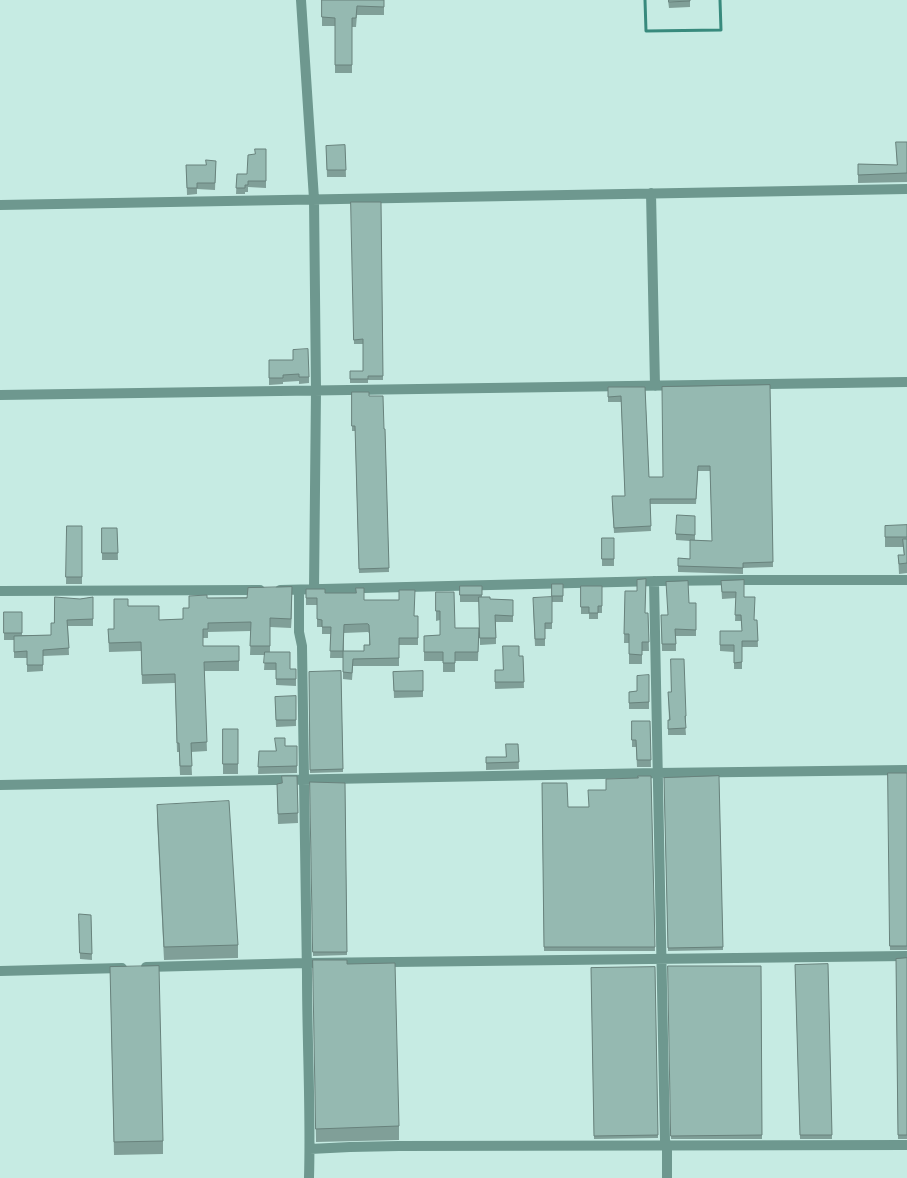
<!DOCTYPE html>
<style>
body{margin:0}
canvas{display:block;background:#c6ebe3}
</style>
<canvas width="907" height="1178"></canvas>
<script>
const context = document.querySelector('canvas').getContext('2d');
context.lineJoin = 'round';
function trace(path, color, width, dash) { context.strokeStyle = color; context.lineWidth = width; context.lineCap = dash ? 'butt' : 'round'; context.setLineDash(dash || []); context.stroke(path); }
function paint(path, color) { context.fillStyle = color; context.fill(path, 'evenodd'); }
const stream = new Path2D(`
 M645,0L646,31L721,30L720,0`);
const minor = new Path2D(`
 M301,0L314,199L316,390L314,589
 M651,193L655,386
 M0,205L907,189
 M0,395L907,382
 M654,581L665,1141L667,1145V1178
 M280,590L659,581L743,580H907
 M299,590V632L302,646C303,756 305,866 307,975C307,1043 311,1111 309,1178
 M0,591L260,590
 M0,785L657,773L907,770
 M146,967L307,963L907,956
 M0,971L122,968
 M310,1149L350,1147L399,1146L907,1145`);
const wall = new Path2D(`
 M322,0H384V15H357L356,27H352V73H335V26H322Z
 M668,0H690V7L669,8Z
 M896,142H907V182L858,183V164L897,165Z
 M345,145L346,177H327L326,146Z
 M266,149V188L248,187V192H245V194H236L237,174H247L255,154Z
 M216,161L215,190L197,189V194L187,195L186,165H206Z
 M351,202H381L383,380H368V383H350V371H363V344H354Z
 M293,350L309,377V383L299,384V381L283,382V384L269,385V360H293Z
 M770,385L773,567L743,568V574L678,572V558L690,559V541L676,540V534L695,516V540L712,541L710,471H698L696,504H650L651,531L614,533L612,502L625,496L621,402H608V387H645L649,477H663Z
 M352,392L369,396L384,429H385L389,572L359,573L355,431H352Z
 M907,525V573L899,574L898,555H904L903,547H885V526Z
 M67,526H82V584H66Z
 M102,528H117L118,560H102Z
 M602,538H614V566H602Z
 M721,581L744,597L754,620H757L758,647H742V669H734V652L720,651V631H742L741,621H735L736,598L722,599Z
 M552,584H563V602H552Z
 M460,586H482V597L490,599L513,600V622H496V644L480,645L479,602H460Z
 M581,586H602V613H598V619H589V614H581Z
 M306,589L364,600L415,616H418V645H399V666H353L352,680L343,679V658H330L331,634H322V627H317V605H306ZM368,632L369,633V645L364,651H344V633Z
 M625,591L645,613H648L649,651H642V664H629V643H624Z
 M436,592L455,628H479L478,661H455V672H443V661H424V636L440,635V620L436,621Z
 M292,596L291,628L270,627V652L290,669H296V686L276,685V670H264L265,655H250L251,631L208,632V638H203V646H239V671H204L207,751L191,752L192,775H180L179,752H177L175,683L142,684L141,651L109,652L108,629H114L128,606L159,620L183,619L189,608L207,598Z
 M93,597V626H68L69,655L43,656V671L27,672V658H14V640H4V612H22V635H51L54,623L80,599Z
 M689,603H696V636H676V651H662L661,615H667Z
 M533,605L552,623V629H545V646H535Z
 M519,656H523L524,688L495,689V670H503Z
 M341,671L343,772L310,773L309,672Z
 M423,671V697L394,698L393,672Z
 M649,675V709H629V692L637,691Z
 M668,692L686,716V722H685L686,735H668V720H669Z
 M296,696V726L276,727L275,697Z
 M632,721H650L651,767H637L636,747H632Z
 M223,729H238V774H223Z
 M518,744L519,769L486,770V757H506Z
 M285,746H297V773L258,774L259,751H276Z
 M888,773H907V950H890Z
 M282,776H297L298,823L278,824L277,784L282,783Z
 M651,776L655,951H544L542,783L568,807H589L638,778Z
 M719,776L723,950L668,951L664,778Z
 M310,782L345,783L347,955L313,956Z
 M157,805L238,945V958L164,960L157,818Z
 M91,915L92,960L80,959L79,921Z
 M907,958V1139H898L896,959Z
 M313,960L347,964L399,1126V1140L316,1142Z
 M828,964L832,1139H800L795,965Z
 M668,966H761L762,1139H671Z
 M110,967L163,1141V1154L114,1155Z
 M655,967L658,1138L594,1139L591,968Z`);
const shadedWall = new Path2D(`
 M292,587V596L291,628V619Z`);
const building = new Path2D(`
 M322,0H384V7L357,6L356,18H352V65H335V18L322,17Z
 M669,0H690V1L669,2Z
 M896,142H907V173L858,175V164L897,165Z
 M345,145L346,170H327L326,146Z
 M255,149H266V181H248V185H245V188H236L237,174H247L248,155L255,154Z
 M206,160L216,161L215,183H197V188H187L186,165H206Z
 M351,202H381L383,376H368V379H350V371H363V339L354,340Z
 M308,349L309,377H299V374L283,375V378H269V360H293V350Z
 M770,385L773,562L743,563V568L678,566V558L690,559V540L712,541L710,466H698L696,499H650L651,526L614,528L612,496H625L621,396L608,397V387H645L649,477H663L662,387Z
 M352,392H369V396H383L384,429H385L389,568L359,569L355,426H352Z
 M677,515L695,516V535L676,534Z
 M907,525V537H885V526Z
 M67,526H82V577H66Z
 M102,528H117L118,553H102Z
 M602,538H614V559H602Z
 M903,539H907V563L899,564L898,555H904Z
 M646,579L645,613H648L649,642H642V655L629,654V634H624L625,591H637V580Z
 M744,580V597H755L754,620H757L758,641H742V662L734,663V645H720V631H742L741,615H735L736,592H722L721,581Z
 M688,581L689,603H696V630L675,629L676,644H662L661,615H668L666,582Z
 M552,584H563V596H552Z
 M460,586H482V595H460Z
 M581,586H602V606H598V613H589V607H581Z
 M292,587L291,619L270,618V646H250L251,622L208,623V629H203V646H239V661L204,662L207,742L191,743L192,766H180L179,743H177L175,674L142,675L141,642L109,643L108,629H114V599H128V606H159V620L183,619V608H189V596L207,595V598H247L248,588Z
 M356,588H364V600H399V590H415L414,616H418V638H399V658L353,659L352,673L343,672V651H330L331,627H322V620L317,619V598H306V589H325V593H356ZM368,624L369,625L370,645H364V651H343L344,625Z
 M436,592H454L455,628H479L478,652H455V663H443V652H424V636L440,635V611H436Z
 M55,597L80,599L93,597V619L67,620L69,648L43,650V665H27V651L14,652V636L51,635V623H54Z
 M479,597H490V599L513,600V616L495,615L496,638H480Z
 M552,597V623H545V639H535L533,598Z
 M4,612H22V633H4Z
 M503,646H519V656H523L524,682H495V670H503Z
 M265,652H290V669H296V679H276V663H264Z
 M671,659H684L686,716H685L686,728L668,729V720H670L668,692H671Z
 M341,671L343,769L310,770L309,672Z
 M423,671V691H394L393,672Z
 M649,675V702L629,703V692L637,691V676Z
 M296,696V720H276L275,697Z
 M632,721H650L651,760H637L636,740H632Z
 M223,729H238V764H223Z
 M275,738H285V746H297V766L258,767L259,751H276Z
 M506,744H518L519,762L486,763V757H506Z
 M888,773H907V946H890Z
 M282,776H297L298,813L278,814L277,784L282,783Z
 M638,776H651L655,947H544L542,783H567L568,807H589L588,790H606V779L638,778Z
 M719,776L723,947L668,948L664,778Z
 M310,782L345,783L347,952H313Z
 M229,801L238,945L164,947L157,805Z
 M79,914L91,915L92,954L80,953Z
 M907,958V1135H898L896,959Z
 M313,960H347V964L395,963L399,1126L316,1129Z
 M828,964L832,1135H800L795,965Z
 M159,966L163,1141L114,1142L110,967Z
 M668,966H761L762,1135L671,1136Z
 M655,967L658,1135L594,1136L591,968Z`);
trace(stream, '#388a7d', 3);
trace(minor, '#6e988f', 10);
paint(wall, '#809f98');
paint(shadedWall, '#68827c');
paint(building, '#95b9b1');
trace(building, '#68827c', 1);
</script>
